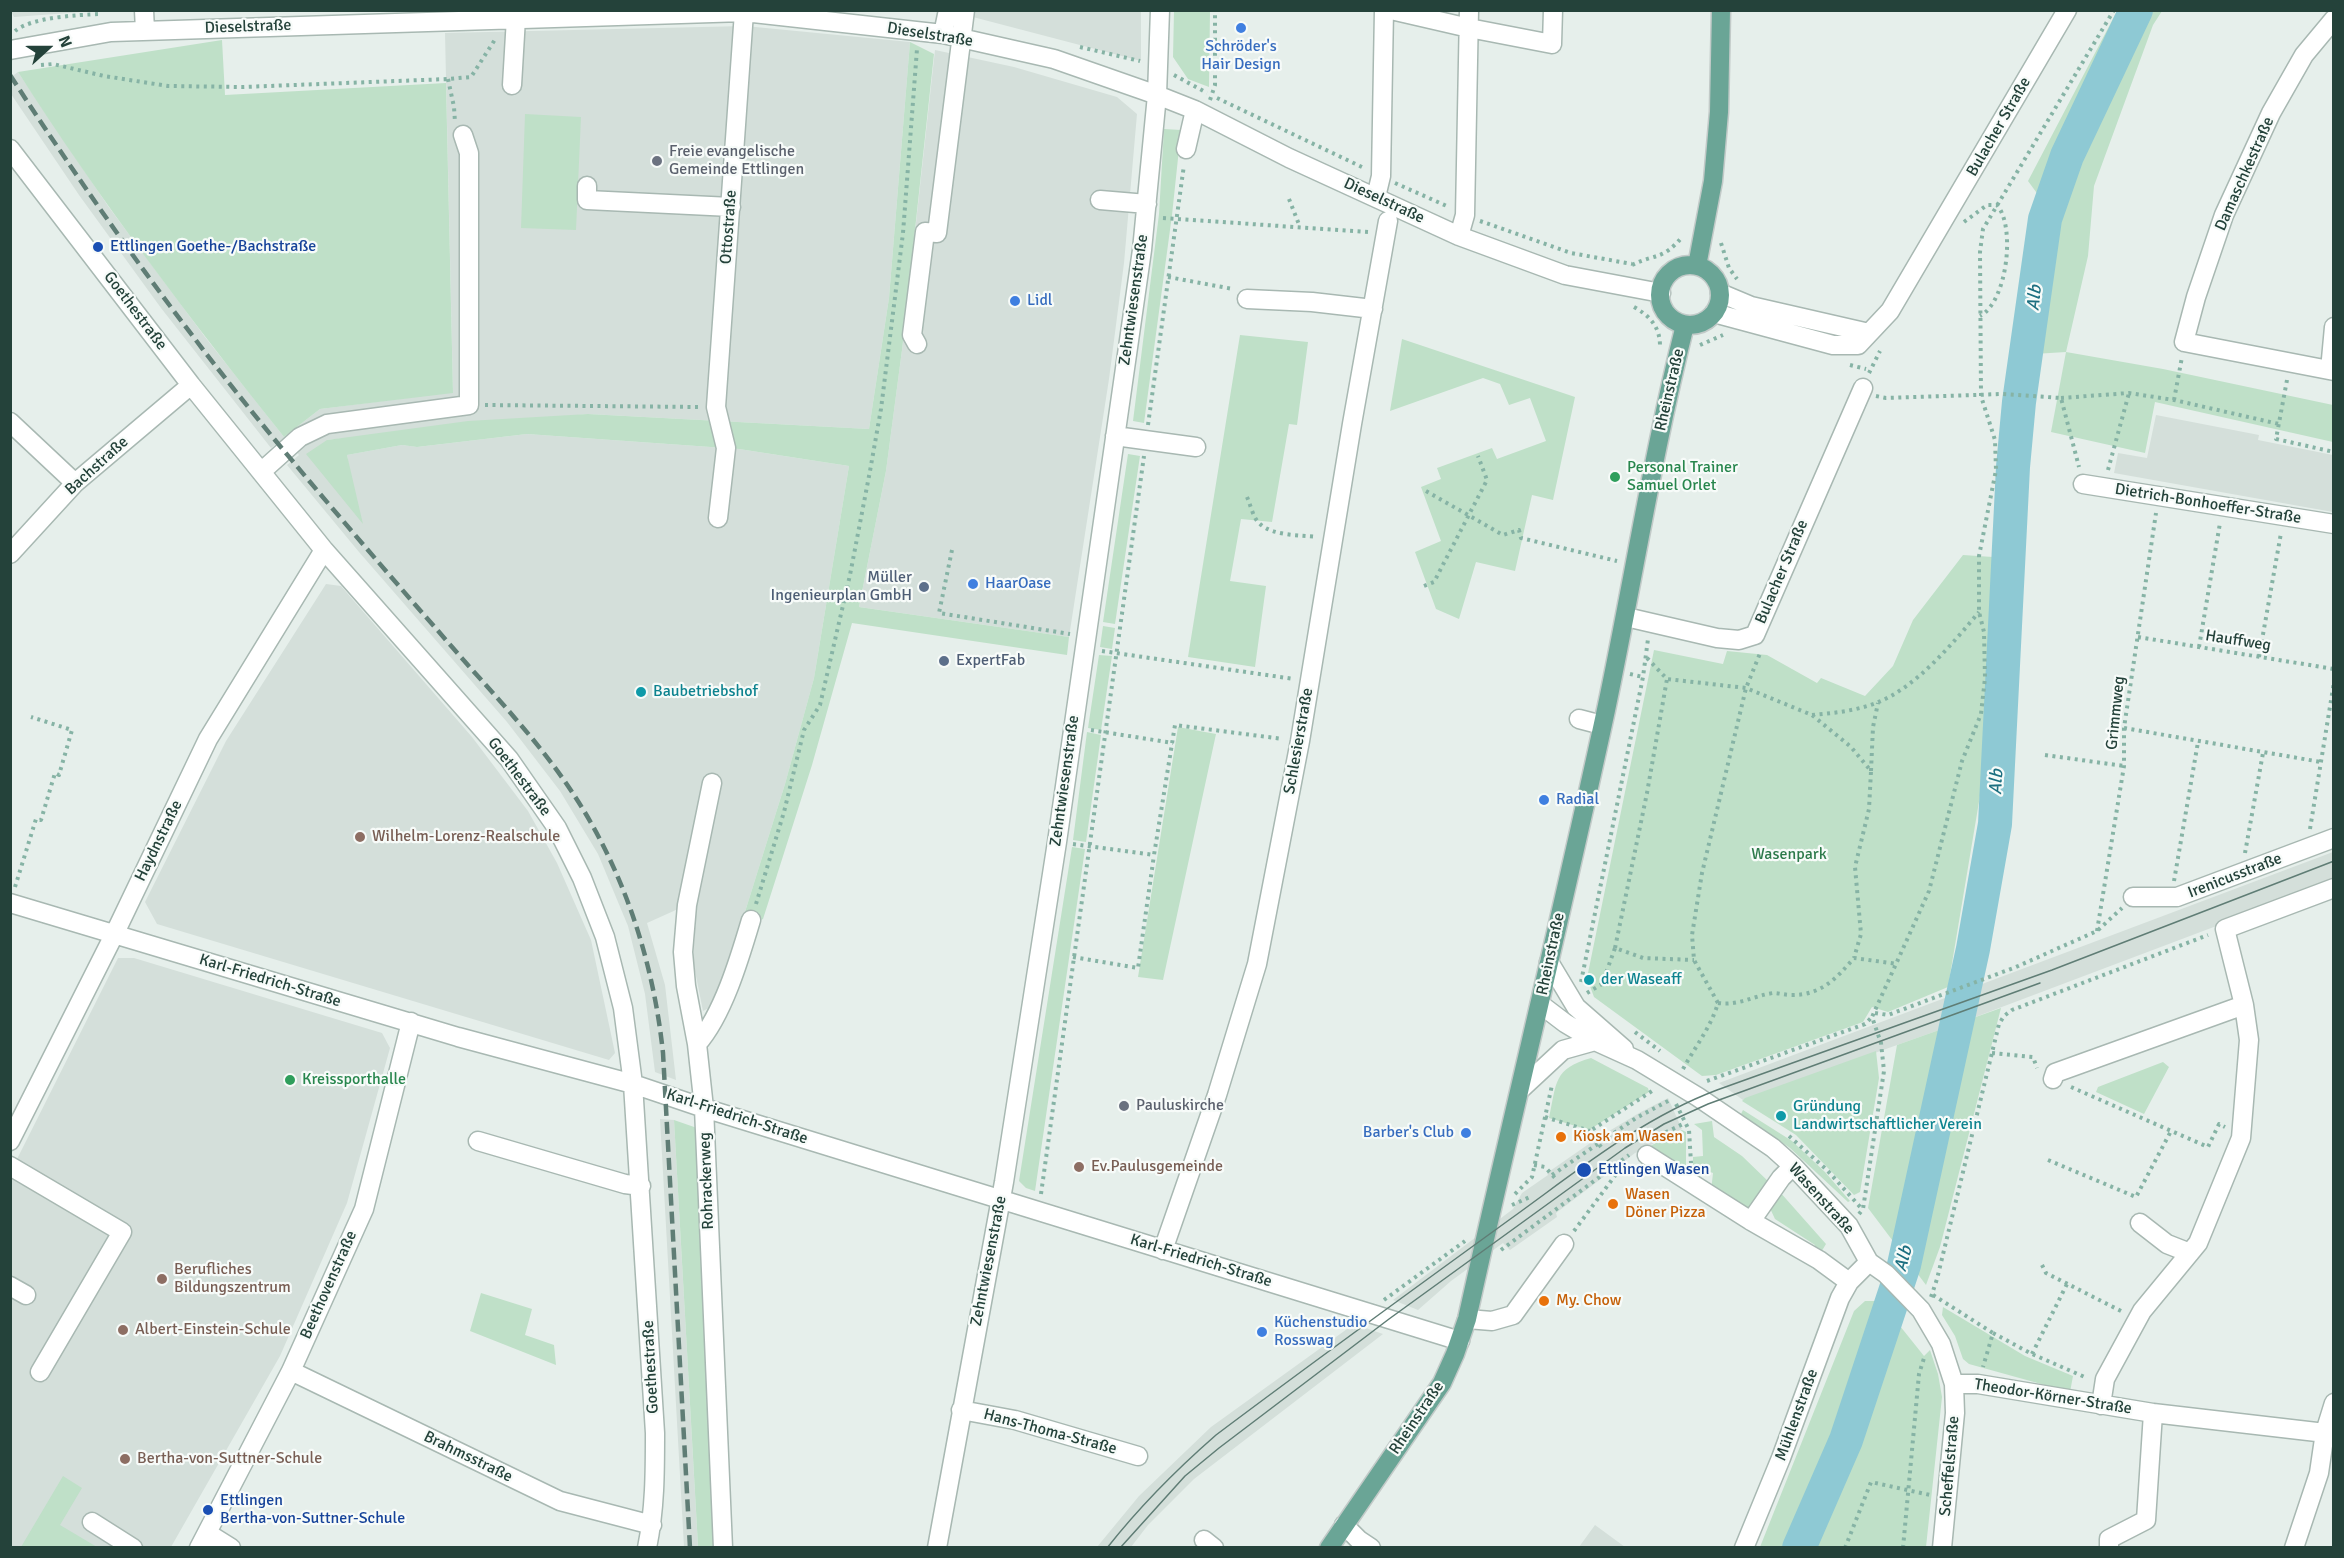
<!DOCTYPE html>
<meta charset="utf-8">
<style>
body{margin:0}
#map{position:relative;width:2344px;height:1558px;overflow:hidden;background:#e6efeb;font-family:Signika,sans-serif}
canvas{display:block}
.frame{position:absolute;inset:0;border:12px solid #24423a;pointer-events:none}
.north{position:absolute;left:18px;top:18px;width:60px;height:60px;-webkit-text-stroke:4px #f7fbf9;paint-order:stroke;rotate:69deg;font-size:16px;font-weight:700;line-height:24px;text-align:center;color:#24423a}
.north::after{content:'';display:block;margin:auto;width:21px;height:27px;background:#24423a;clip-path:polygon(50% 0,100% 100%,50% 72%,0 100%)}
</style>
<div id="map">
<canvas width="2344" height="1558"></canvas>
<div class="frame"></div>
<div class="north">N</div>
</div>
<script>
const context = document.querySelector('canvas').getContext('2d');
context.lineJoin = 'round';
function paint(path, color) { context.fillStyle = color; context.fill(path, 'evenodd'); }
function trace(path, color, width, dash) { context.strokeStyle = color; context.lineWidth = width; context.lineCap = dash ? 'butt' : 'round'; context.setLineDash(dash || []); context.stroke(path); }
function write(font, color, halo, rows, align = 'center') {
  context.font = font + ' Signika,sans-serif'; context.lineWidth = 4.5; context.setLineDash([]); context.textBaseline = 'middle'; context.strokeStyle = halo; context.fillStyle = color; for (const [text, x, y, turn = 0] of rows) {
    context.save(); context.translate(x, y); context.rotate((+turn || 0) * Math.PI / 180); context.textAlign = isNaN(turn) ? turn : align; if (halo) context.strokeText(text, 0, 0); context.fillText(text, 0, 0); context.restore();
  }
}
const built = new Path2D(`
 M11,11H96L14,17Z
 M950,11H1141V61Z
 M745,26L910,42L889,298L869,429L588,414L327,440L351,480L347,455L402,445L417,447L527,434L739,449L849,466L814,678L785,784L739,931L719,996L711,1007L703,1011L693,961L696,913L687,905L647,923L665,985L676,1080L655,1072L645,994L628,926L598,854L560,791L507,722L359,552L287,465L299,455L285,437L271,448L161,308L79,195L11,94V77L18,72L108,206L205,337L284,437L320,409L453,392L445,33Z
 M935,50L1014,67L1117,97L1137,114L1124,263L1109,379L1069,637L859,607L886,471L902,350Z
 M2156,415L2259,435L2258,440L2333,455V512L2114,473L2118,453L2147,458Z
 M326,584L341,586L472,737L528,811L557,863L591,940L615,1053L609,1060L157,924L145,902L226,741Z
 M2333,852V882L1970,1019L1743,1100L1719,1083Z
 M118,958H134L382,1033L390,1048L347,1203L280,1356L171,1547H11L10,1173Z
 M1668,1098L1682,1129L1635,1153L1556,1213L1557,1217L1510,1250L1503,1243L1451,1281L1418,1310L1393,1300L1513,1209L1522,1193L1548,1175L1547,1173L1596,1139L1639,1113Z
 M660,1119L674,1120L698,1547H684Z
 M1354,1324L1383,1334L1194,1479L1148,1525L1131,1547H1097L1139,1496L1211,1427Z
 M1595,1525L1625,1547H1626H1579Z`);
const green = new Path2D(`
 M1174,11H1210L1209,87L1188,79L1173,57Z
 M2117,11H2162L2153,25L2094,186L2088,256L2066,352L2163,369L2333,405V442L2155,402L2145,453L2051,432L2066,352L2034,354L2050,211L2028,181Z
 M222,40L225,95L446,83L453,393L320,409L284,437C190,319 99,199 18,72Z
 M910,42L934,54L902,350L886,471L859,607L1069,637L1067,655L852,623L812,765L763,919L739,931L785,784L814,678L849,466L739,449L527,434L417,447L402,445L347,455L363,524L306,454L327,440L468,421L588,414L869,429L889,298Z
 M525,114L581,117L576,230L521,228Z
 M1164,129L1181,130L1172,215L1144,423L1133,421L1159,214Z
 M1240,335L1308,342L1297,425L1289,424L1272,522L1241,519L1230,581L1266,586L1255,667L1188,657Z
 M1402,339L1575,397L1553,500L1532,495L1515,571L1476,562L1459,619L1436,609L1415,552L1441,541L1421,487L1441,479L1437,468L1492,448L1497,459L1546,441L1530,398L1509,405L1500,384L1483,378L1390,411Z
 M1128,454L1140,456L1115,624L1103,622Z
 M1963,555L1993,557L1992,724L1948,987L1888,1012L1872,1007L1863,1022L1716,1075L1702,1076L1594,997L1587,978L1654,650L1723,664L1727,651L1767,655L1817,683L1821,678L1865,696L1893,666L1913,620Z
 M1103,626L1115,628L1112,649L1100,647Z
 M1099,655L1112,656L1101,730L1088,728Z
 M1178,727L1216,734L1163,980L1138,977Z
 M1087,732L1101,735L1086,842L1073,840Z
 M1072,847L1085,849L1035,1191L1026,1188L1019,1181Z
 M2001,1008L1940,1247L1926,1285L1868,1208L1897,1045Z
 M1876,1051L1879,1078L1860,1192L1854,1195L1796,1135L1742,1101L1745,1098Z
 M1591,1058L1648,1088L1649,1092L1589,1130L1549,1118C1557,1082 1553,1069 1591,1058Z
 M2163,1062L2169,1067L2144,1114L2096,1092L2098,1087Z
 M1743,1110L1792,1141L1825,1172L1850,1201L1848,1202L1790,1148L1741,1114Z
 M674,1120L697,1128L716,1547L698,1546Z
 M1712,1121L1714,1137L1742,1156L1770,1183L1746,1213L1711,1191L1713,1173L1693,1166V1157L1703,1156L1702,1130L1694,1124Z
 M1682,1130L1686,1132V1172L1648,1147Z
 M1779,1191L1826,1244L1820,1254L1813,1250L1815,1245L1775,1219L1768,1204Z
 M481,1293L532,1309L525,1335L554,1345L556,1365L470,1331Z
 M1865,1301H1880L1924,1356L1930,1350L1938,1374L1942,1397L1926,1547H1760L1854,1311Z
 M1943,1307L2025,1356L2073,1376L2070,1392L1969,1364L1963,1359L1955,1336L1942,1315Z
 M63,1476L82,1488L60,1525L97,1547H21Z`);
const river = new Path2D(`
 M1799,1548L1846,1440L1904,1265L1973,949L1995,824L2013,467L2019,402L2045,219L2067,156L2136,10`);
const path = new Path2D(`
 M15,31C32,17 78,15 100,14
 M1080,47L1140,61
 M41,65L53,64L104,76L168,86L243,87L448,79L471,77L496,38
 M1174,75L1207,93
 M448,79L454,107L455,122
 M1217,98L1364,168
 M1210,100L1215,85V10
 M1395,183L1449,207
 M1289,199L1300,227
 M1163,218L1368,232
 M1480,221L1571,253L1632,264
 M1964,222L1987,205H1997C2016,227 2007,302 1980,316
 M1721,243L1729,268L1737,279
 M1632,265C1656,253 1662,261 1683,236
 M1168,277L1233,289
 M1634,307C1650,316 1660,327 1660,346
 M1700,345L1723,335
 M1850,365L1866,369
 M1869,373L1880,351
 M2287,380L2276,439L2334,452
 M1876,396L1886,398L2002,394L2061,398L2079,467
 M2061,398L2129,393L2174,400L2279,424
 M2174,400L2182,357
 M485,405L699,407
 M1148,425L1184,165
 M2108,470L2129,393
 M1426,491L1503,535L1519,530L1521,538L1617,561
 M1247,497C1251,506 1253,518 1260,524C1273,536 1301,535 1317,537
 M952,550L939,613L1070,634
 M1424,586L1434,582L1487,480L1478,456
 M2138,637L2334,669
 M2199,647L2220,523
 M1102,651L1294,679
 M2259,657L2281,533
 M1647,658L1667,679L1746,688L1812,715L1851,747L1871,771L1869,809L1855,867L1861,934L1854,958
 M1630,674L1643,677
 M1812,715C1834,713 1855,711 1876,703C1916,688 1953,643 1979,612
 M2124,728L2321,762
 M1091,730L1173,743
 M2045,755L2124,766
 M1871,771L1873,727L1878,703
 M2310,829L2334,682
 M1073,844L1154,855L1175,725L1283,739
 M2245,853L2263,753
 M2174,881L2198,742
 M15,887L36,819L41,820L55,773L59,775L72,730L31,717
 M756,904L784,812L804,730L820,705L850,575L870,471L881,409L903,233L917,49
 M2097,931L2124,766V728L2156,513
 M1615,948L1647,793L1667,679
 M1073,957L1138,968L1154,855
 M1581,982L1643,677L1648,639
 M1587,993L1602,984L1615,948L1643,958L1694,960
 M1718,1003C1738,1006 1753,996 1773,993C1779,993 1785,995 1792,995C1821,995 1836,979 1854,958L1898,964
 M1875,1013L1888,1015L2016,967L2097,931L2122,908
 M1635,1032L1660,1051
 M1992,1053L2033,1057L2037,1068
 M1683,1069C1695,1047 1711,1027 1718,1003L1694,960L1692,935L1702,873L1746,688L1761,651
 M1707,1081L1865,1024L1872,1017
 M2071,1087L2208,1147L2219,1124L2225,1127
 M1676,1104L1689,1130L1691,1163
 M1545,1117L1590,1131
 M1789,1136L1827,1170L1862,1209
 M1652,1139L1685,1123
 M1601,1147L1590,1131L1652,1091
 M2048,1160L2136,1197L2171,1131
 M1534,1165L1545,1167L1556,1179
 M1552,1175L1636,1118L1670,1100
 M1041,1194L1144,456
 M1515,1194L1532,1177L1552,1085
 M1512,1205L1530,1197
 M1859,1214L1863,1209L1884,1071L1881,1043L1872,1017L1929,891L1962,761L1981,714L1985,678L1984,632L1979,612V556L1996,470L1995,440L1981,396L1980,252L1983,229L2114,10
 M1574,1231L1617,1173L1613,1167L1629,1155
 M1501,1250L1613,1167
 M2042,1265L2046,1273L2123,1312
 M1933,1295L1993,1333L1983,1367
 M1931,1297L1937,1279L1999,1024L2004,1016L2012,1010L2208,935
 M1384,1300L1465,1241
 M1993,1333L2032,1354L2087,1378
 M2032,1354L2067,1284
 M1845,1548L1871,1482L1930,1495
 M1903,1548L1919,1374L1925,1355`);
const minor = new Path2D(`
 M144,10L145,31
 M1391,10L1469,28L1552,44L1553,10
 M2334,19L2304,55L2271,113L2224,215L2196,297L2184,342L2334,371
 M943,34L948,10
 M10,50L111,32L744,12L943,34L1054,59L1157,95L1195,110L1289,158L1459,236L1565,275L1661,293
 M512,85L516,18
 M10,149L191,385L324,550L509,759L557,828L582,878L605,937L623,1008L633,1084L655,1433C655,1472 655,1509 647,1548
 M1186,149L1195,110
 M587,186V200L731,207
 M1376,197L1381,176L1384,10
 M1100,200L1147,204
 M1459,236L1465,215L1469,10
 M1720,293L1751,306L1869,333
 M1247,299L1312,302L1373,309
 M1714,313L1833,345H1858L1890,311L2067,10
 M917,344L912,335L925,232L937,233L965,10
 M2330,370L2334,327
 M10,422L75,483
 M1115,436L1196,447
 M261,472L300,437L327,424L469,405V153L463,135
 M2083,484L2334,524
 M718,518L726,448L716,407L744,12
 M10,554L75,483L191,385
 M1626,617L1717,638L1739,640L1755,635L1863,388
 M1579,719L1602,725
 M712,783L687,905L683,952L686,986L697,1044L704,1108L723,1548
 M2133,897H2177L2334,838
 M10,903L458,1037L633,1084L704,1108L1460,1341
 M1549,962L1576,1007L1624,1049
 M1540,1004L1565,1023L1595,1041L1637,1060L1698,1097L1773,1148L1793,1166L1849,1226L1869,1262L1886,1274L1921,1310L1941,1344L1954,1384L1955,1413L1942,1548
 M697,1044C723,1015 740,957 751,920
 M2053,1079L2055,1073L2244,1005L2225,929L2334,888
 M1521,1089L1563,1050L1595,1041
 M10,1141L114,935L208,739L324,550
 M478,1141L625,1184L641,1186
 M1647,1155L1751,1221L1819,1260L1849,1282
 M10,1166L122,1232L40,1372
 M1751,1221L1781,1178L1793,1166
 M2140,1223L2167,1244L2190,1253
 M1163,1250L1217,1095L1257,964L1300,741L1352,424L1388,221
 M10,1286L26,1295
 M1467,1319L1492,1321L1513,1315L1564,1244
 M291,1371L560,1501L652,1525
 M1954,1384H1978L2153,1413L2334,1434
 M2101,1405L2105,1379L2142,1311L2198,1243L2241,1138L2249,1040L2244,1005
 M961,1410L1015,1420L1138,1456
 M92,1522L133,1548
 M1344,1525L1359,1540L1371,1548
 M207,1533L231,1548
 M1204,1540L1214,1548
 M199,1548L291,1371L364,1209L411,1022
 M937,1548L1004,1182L1057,842L1142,250L1157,95L1160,10
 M1744,1548L1781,1458L1840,1298L1849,1282L1869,1262
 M2109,1548V1539L2146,1520L2153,1413
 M2294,1548L2319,1473L2325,1432L2334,1403`);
const major = new Path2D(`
 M1660 295a30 30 0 1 1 60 0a30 30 0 1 1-60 0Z
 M1697,266L1713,181L1719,112L1721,10
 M1329,1548L1442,1383L1455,1354L1467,1319C1512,1116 1562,914 1606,710C1633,582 1653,452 1685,325`);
const tram = new Path2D(`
 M1107,1548C1140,1506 1176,1470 1216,1435C1313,1362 1411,1291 1509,1220C1576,1172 1640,1119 1717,1090L2052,970L2334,861
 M1120,1548L1185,1476L1219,1448L1389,1319L1625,1148L1664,1124L1708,1104L2040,983`);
const rail = new Path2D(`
 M10,75C95,206 185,332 285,452C340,518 396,583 453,648C492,693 534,736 568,786C622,865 653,958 663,1053L690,1548`);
const markers = [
 [1241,28,6,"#3f7fe0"],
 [657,161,6,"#6b7280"],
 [98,247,6,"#1a4fb4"],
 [1015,301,6,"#3f7fe0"],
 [1615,477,6,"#2e9e5b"],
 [973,584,6,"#3f7fe0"],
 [924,587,6,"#5c6f8a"],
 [944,661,6,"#5c6f8a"],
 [641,692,6,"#0f9aa8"],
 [1544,800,6,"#3f7fe0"],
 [360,837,6,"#8d6e63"],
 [1589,980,6,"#0f9aa8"],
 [290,1080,6,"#2e9e5b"],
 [1124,1106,6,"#6b7280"],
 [1781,1116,6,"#0f9aa8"],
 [1466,1133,6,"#3f7fe0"],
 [1561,1137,6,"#e8710a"],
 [1079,1167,6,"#8d6e63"],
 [1584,1170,8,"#1a4fb4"],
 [1613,1204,6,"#e8710a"],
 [162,1279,6,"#8d6e63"],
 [1544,1301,6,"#e8710a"],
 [123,1330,6,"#8d6e63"],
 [1262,1332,6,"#3f7fe0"],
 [125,1459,6,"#8d6e63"],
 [208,1510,6,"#1a4fb4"]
];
const streetNames = [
 ["Dieselstraße",248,27,-2],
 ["Dieselstraße",930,35,9],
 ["Bulacher Straße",1999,127,-60],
 ["Damaschkestraße",2245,174,-66],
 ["Dieselstraße",1384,201,25],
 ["Ottostraße",729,227,-86],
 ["Zehntwiesenstraße",1134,300,-82],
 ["Goethestraße",135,311,53],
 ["Rheinstraße",1670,390,-77],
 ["Bachstraße",97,466,-42],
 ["Dietrich-Bonhoeffer-Straße",2208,504,9],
 ["Bulacher Straße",1782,572,-67],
 ["Hauffweg",2238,641,9],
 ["Grimmweg",2116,713,-84],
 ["Schlesierstraße",1299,741,-80],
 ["Goethestraße",519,777,53],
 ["Zehntwiesenstraße",1065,781,-82],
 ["Haydnstraße",159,841,-64],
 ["Irenicusstraße",2235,876,-21],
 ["Rheinstraße",1551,954,-78],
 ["Karl-Friedrich-Straße",270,981,17],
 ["Karl-Friedrich-Straße",737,1117,18],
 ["Rohrackerweg",707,1181,-92],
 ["Wasenstraße",1821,1199,48],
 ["Zehntwiesenstraße",989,1261,-79],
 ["Karl-Friedrich-Straße",1201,1261,17],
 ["Beethovenstraße",329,1285,-66],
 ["Goethestraße",651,1367,-93],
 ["Theodor-Körner-Straße",2053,1397,9],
 ["Mühlenstraße",1797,1415,-70],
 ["Rheinstraße",1417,1418,-56],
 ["Hans-Thoma-Straße",1050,1432,15],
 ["Brahmsstraße",468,1457,26],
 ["Scheffelstraße",1950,1466,-85]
];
const shopNames = [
 ["Schröder's",1241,47,"center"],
 ["Hair Design",1241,65,"center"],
 ["Lidl",1027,301],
 ["HaarOase",985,584],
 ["Radial",1556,800],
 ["Barber's Club",1454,1133,"right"],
 ["Küchenstudio",1274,1323],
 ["Rosswag",1274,1341]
];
const worshipNames = [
 ["Freie evangelische",669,152],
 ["Gemeinde Ettlingen",669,170],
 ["Pauluskirche",1136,1106]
];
const transitNames = [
 ["Ettlingen Goethe-/Bachstraße",110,247],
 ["Ettlingen Wasen",1598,1170],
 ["Ettlingen",220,1501],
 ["Bertha-von-Suttner-Schule",220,1519]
];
const leisureNames = [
 ["Personal Trainer",1627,468],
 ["Samuel Orlet",1627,486],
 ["Kreissporthalle",302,1080]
];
const serviceNames = [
 ["Müller",912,578],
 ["Ingenieurplan GmbH",912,596],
 ["ExpertFab",956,661,"left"]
];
const cultureNames = [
 ["Baubetriebshof",653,692],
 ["der Waseaff",1601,980],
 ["Gründung",1793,1107],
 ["Landwirtschaftlicher Verein",1793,1125]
];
const educationNames = [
 ["Wilhelm-Lorenz-Realschule",372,837],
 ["Ev.Paulusgemeinde",1091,1167],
 ["Berufliches",174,1270],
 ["Bildungszentrum",174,1288],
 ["Albert-Einstein-Schule",135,1330],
 ["Bertha-von-Suttner-Schule",137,1459]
];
const parkNames = [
 ["Wasenpark",1789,855]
];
const foodNames = [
 ["Kiosk am Wasen",1573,1137],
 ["Wasen",1625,1195],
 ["Döner Pizza",1625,1213],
 ["My. Chow",1556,1301]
];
const waterNames = [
 ["Alb",2035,298,-83],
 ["Alb",1997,782,-87],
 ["Alb",1904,1259,-75]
];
paint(built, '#d4dfda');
paint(green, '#bfe0c8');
trace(river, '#8ec9d4', 34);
trace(minor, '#a8b8b2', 21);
trace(major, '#c2cac8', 21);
trace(path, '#86b3a5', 4, [3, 4.5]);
trace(minor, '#fff', 18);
trace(major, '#6aa596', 18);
trace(tram, '#5f7d75', 1.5);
trace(rail, '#5f7d75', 4.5, [12, 6]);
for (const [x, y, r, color] of markers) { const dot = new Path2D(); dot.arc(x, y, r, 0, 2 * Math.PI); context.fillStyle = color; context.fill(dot); trace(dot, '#f7fbf9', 2); }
write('16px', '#24423a', '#f7fbf9', streetNames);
write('16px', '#366cbe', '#f7fbf9', shopNames, 'left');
write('16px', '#5b616d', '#f7fbf9', worshipNames, 'left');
write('16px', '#164399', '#f7fbf9', transitNames, 'left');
write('16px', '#27864d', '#f7fbf9', leisureNames, 'left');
write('16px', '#4e5e75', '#f7fbf9', serviceNames, 'right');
write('16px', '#0d838f', '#f7fbf9', cultureNames, 'left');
write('16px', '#785e54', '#f7fbf9', educationNames, 'left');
write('16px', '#2d7a4b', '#f7fbf9', parkNames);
write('16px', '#c56008', '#f7fbf9', foodNames, 'left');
write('italic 18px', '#1c6f80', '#f7fbf9', waterNames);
</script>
